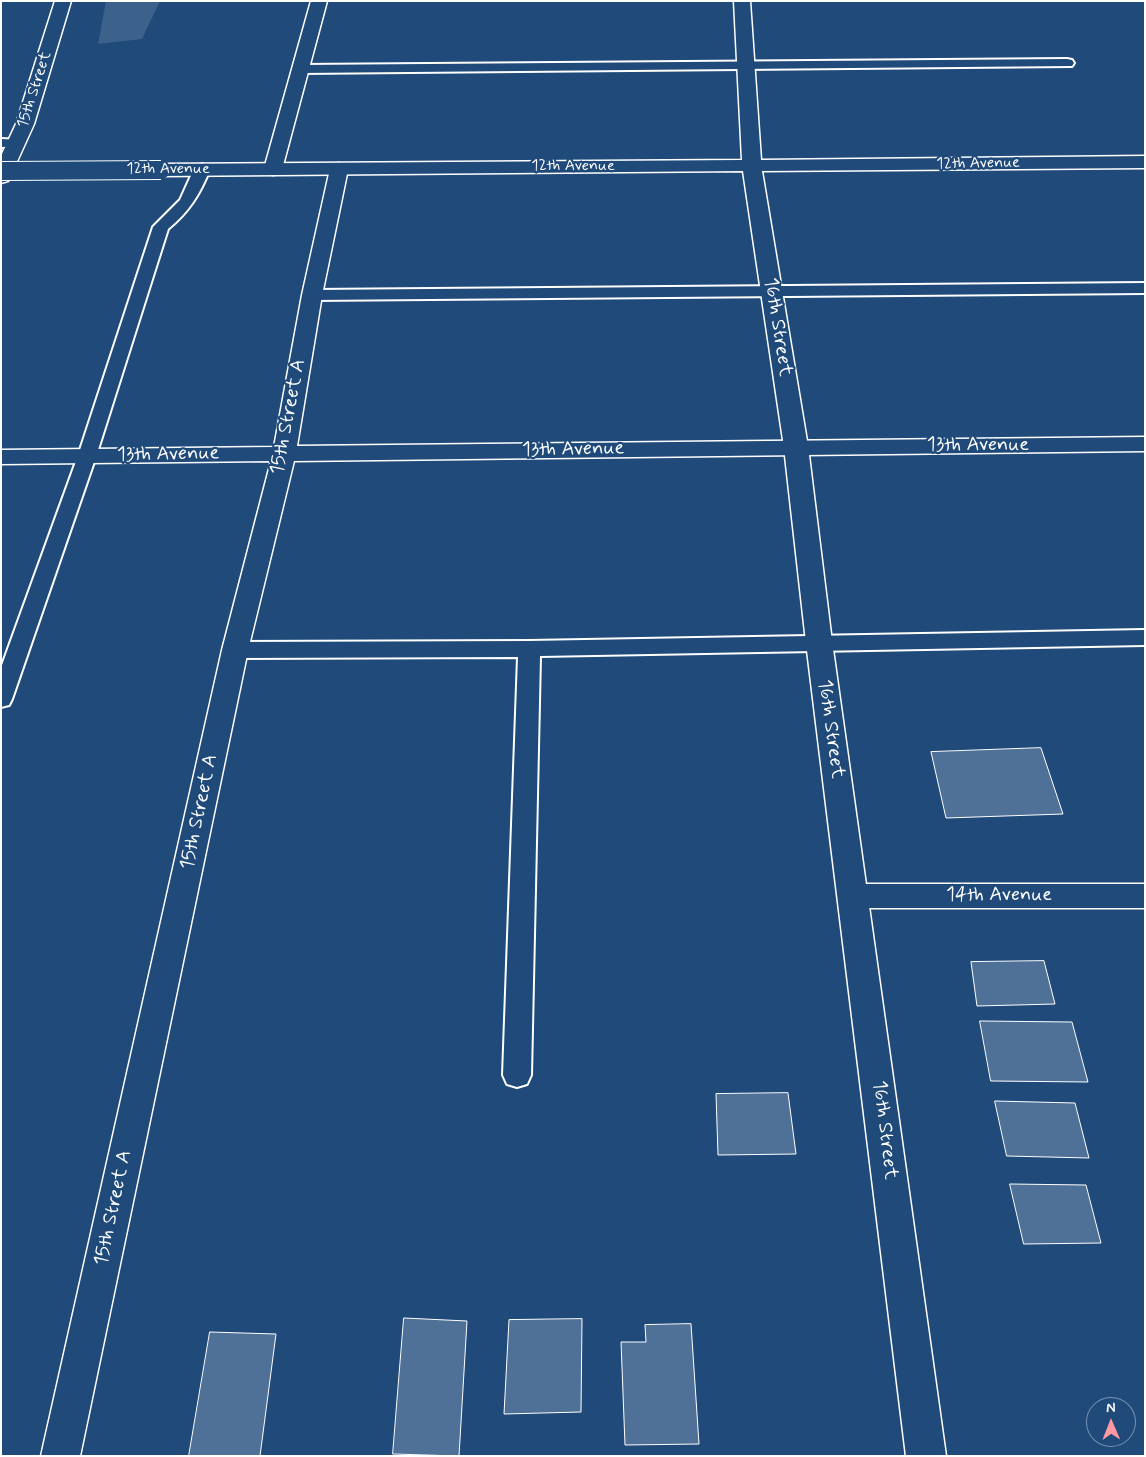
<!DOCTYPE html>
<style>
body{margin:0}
#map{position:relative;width:1146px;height:1457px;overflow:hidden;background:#1f4a7a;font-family:Mynerve,sans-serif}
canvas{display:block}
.frame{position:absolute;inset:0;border:2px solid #fff;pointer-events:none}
.north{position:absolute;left:1086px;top:1397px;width:50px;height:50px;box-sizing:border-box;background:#1f4a7a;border:1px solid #7992af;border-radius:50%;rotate:359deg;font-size:14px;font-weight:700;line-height:20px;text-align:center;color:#fff}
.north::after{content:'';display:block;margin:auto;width:18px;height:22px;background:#ff9aa2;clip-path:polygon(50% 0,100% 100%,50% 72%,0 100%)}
</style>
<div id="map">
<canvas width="1146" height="1457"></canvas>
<div class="frame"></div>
<div class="north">N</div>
</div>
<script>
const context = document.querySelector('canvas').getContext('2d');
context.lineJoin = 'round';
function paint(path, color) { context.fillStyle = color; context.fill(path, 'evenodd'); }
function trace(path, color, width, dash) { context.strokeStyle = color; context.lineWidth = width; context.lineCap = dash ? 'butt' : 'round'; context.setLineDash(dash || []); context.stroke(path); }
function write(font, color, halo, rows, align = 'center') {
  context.font = font + ' Mynerve,sans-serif'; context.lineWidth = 4.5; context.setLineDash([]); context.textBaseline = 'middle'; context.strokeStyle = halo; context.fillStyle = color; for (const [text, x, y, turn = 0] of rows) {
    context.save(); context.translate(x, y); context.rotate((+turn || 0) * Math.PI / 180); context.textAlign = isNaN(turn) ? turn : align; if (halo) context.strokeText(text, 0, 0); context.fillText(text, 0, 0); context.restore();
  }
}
const green = new Path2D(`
 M106,1H160L142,39L98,44Z`);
const building = new Path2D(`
 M1041,748L1063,814L946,818L931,752Z
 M1044,961L1055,1004L977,1006L971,962Z
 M980,1021L1072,1022L1088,1082L991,1081Z
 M788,1093L796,1154L718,1155L716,1094Z
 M995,1101L1075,1103L1089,1158L1007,1156Z
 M1010,1184L1086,1185L1101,1243L1024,1244Z
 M404,1318L467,1321L459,1456L393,1454Z
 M582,1319L581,1412L504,1414L509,1320Z
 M691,1324L699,1444L625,1445L621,1342H646L645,1325Z
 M210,1332L276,1334L260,1456H189Z`);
const service = new Path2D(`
 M1067,59L1072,60L1074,63L1072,66L300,73L293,69L300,65Z
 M1,139L22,140L24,143L22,146L1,147Z
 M202,164L207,166L210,169C200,194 189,212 168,229L96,456L12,699L9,705L1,707V668L78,456L153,227L180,200L194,169L197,166Z
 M1145,283V293L312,300L306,299L304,295L306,291L312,290Z
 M1145,630V645L540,656L531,1075L527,1084L517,1087L507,1084L503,1075L518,657L235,658L227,655L224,650L227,645L235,642L529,641Z`);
const minor = new Path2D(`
 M311,1H327L282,169L280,173L273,175L266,173L264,169Z
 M339,163L346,165L348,169L322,295L297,446L1145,437V451L294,461L248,650L80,1456H41L222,650L271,461L1,464V450L274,447L302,295L330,169L332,165Z
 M853,884H1145V908H853L842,905L838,896L842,887Z`);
const tertiary = new Path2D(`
 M55,1H71L34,124L10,177L8,181L1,183V156L16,124Z
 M734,1H750L761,160L1145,156V168L762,171L808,447L832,642L946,1456H906L806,642L784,447L743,171L161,176L154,174L152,170L154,166L161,164L742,160Z`);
const tertiaryBridge = new Path2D(`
 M1,171L161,170`);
const farStreetnames = [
 ["15th Street",35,90,-72],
 ["12th Avenue",978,164,-1],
 ["12th Avenue",573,167],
 ["12th Avenue",168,170]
];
const streetNames = [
 ["16th Street",777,327,81],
 ["15th Street A",289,417,-79],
 ["13th Avenue",978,446],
 ["13th Avenue",573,450,-1],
 ["13th Avenue",168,455,-1],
 ["16th Street",830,729,82],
 ["15th Street A",200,812,-78],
 ["14th Avenue",999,896],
 ["16th Street",884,1130,83],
 ["15th Street A",114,1208,-78]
];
paint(green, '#3c618b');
paint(building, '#507197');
trace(building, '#fff', 1);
trace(service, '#fff', 4);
trace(minor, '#fff', 3);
trace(tertiary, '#fff', 3);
paint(service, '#1f4a7a');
paint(minor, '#1f4a7a');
paint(tertiary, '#1f4a7a');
trace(tertiaryBridge, '#fff', 20, []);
trace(tertiaryBridge, '#1f4a7a', 18);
write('16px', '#fff', '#1f4a7a', farStreetnames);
write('20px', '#fff', '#1f4a7a', streetNames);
</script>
